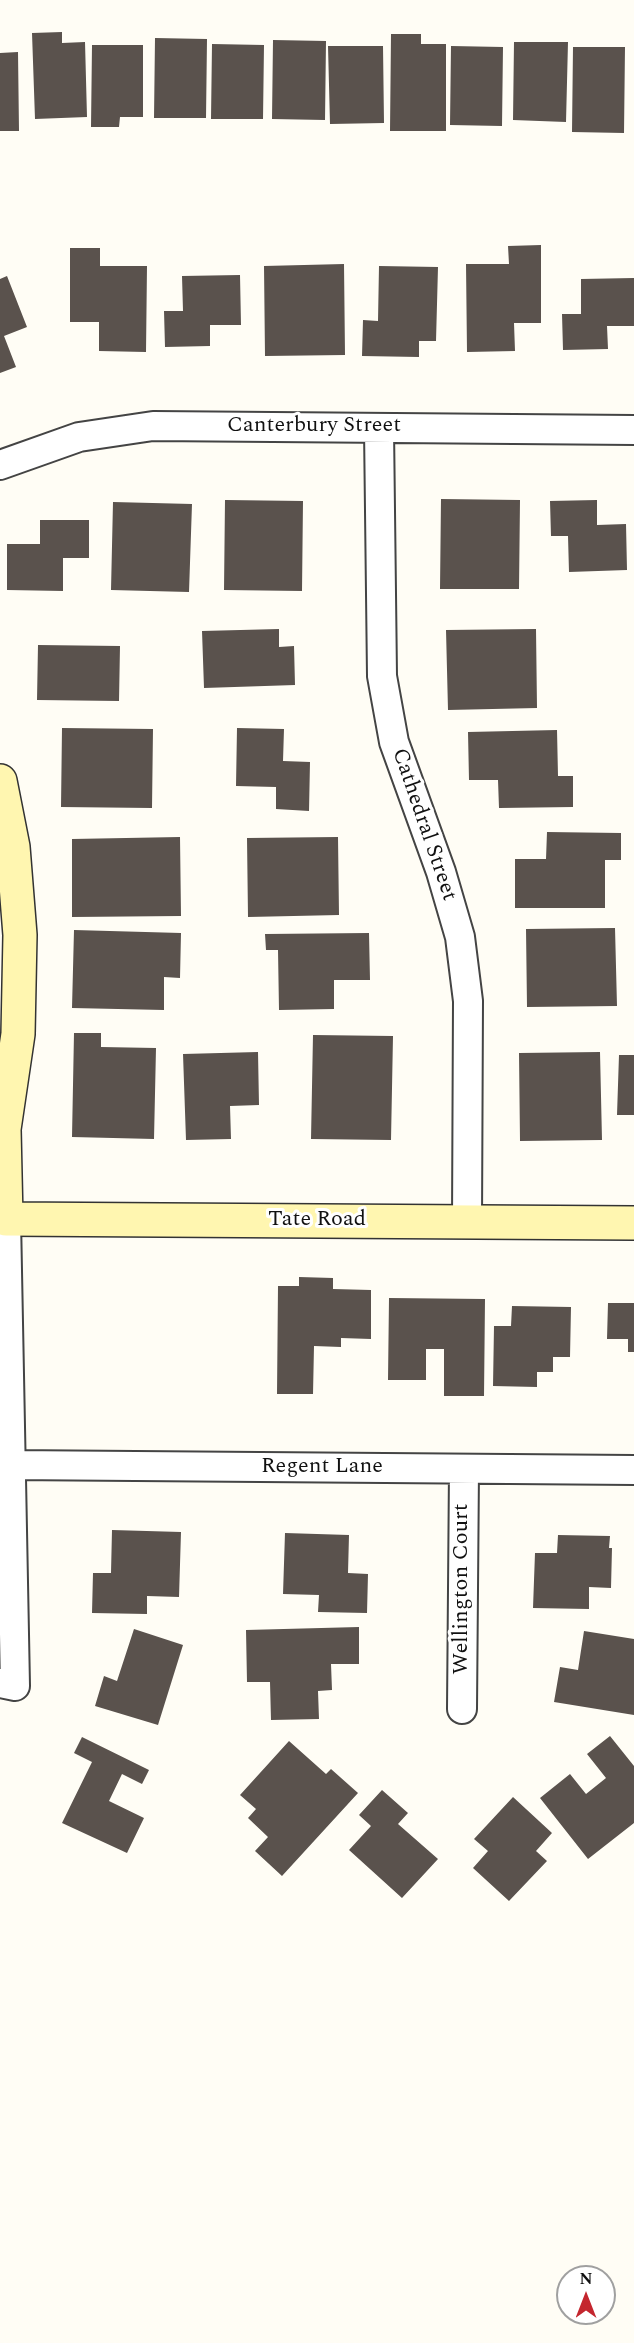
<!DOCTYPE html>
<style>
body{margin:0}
#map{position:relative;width:634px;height:2343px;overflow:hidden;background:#fffdf5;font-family:Spectral,serif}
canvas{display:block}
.north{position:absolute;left:556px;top:2265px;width:60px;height:60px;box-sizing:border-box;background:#fff;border:2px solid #a0a0a0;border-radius:50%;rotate:0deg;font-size:16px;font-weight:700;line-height:24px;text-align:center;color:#111}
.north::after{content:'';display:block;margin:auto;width:21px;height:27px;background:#c4262e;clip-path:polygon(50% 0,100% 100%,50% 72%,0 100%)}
</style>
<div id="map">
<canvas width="634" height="2343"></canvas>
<div class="north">N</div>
</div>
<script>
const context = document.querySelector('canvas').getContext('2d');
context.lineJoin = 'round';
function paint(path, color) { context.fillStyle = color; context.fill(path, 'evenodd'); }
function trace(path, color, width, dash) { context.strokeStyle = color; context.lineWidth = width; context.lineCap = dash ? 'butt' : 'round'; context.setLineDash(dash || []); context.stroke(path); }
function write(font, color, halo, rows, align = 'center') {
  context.font = font + ' Spectral,serif'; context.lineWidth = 6; context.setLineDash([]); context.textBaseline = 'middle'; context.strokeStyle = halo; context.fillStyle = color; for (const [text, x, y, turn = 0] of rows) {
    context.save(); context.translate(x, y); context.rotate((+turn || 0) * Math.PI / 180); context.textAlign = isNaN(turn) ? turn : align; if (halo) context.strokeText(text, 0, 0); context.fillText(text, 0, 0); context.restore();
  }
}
const building = new Path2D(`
 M62,32V43L85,42L87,117L35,119L32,33Z
 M391,34H421V44H446V131H390Z
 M155,38L207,39L206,118H154Z
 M273,40L326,41L325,120L272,119Z
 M514,42H568L566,122L513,120Z
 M212,44L264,45L263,119H211Z
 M92,45H143V117H120L119,127H91Z
 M328,46H383L384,123L330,124Z
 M451,46L503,47L502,126L450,125Z
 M573,47H625L624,133L572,132Z
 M18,52L19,131H0V53Z
 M541,245V323H514L515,351L467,352L466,264H509L508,246Z
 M70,248H100V266H147L146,352L99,351V322H70Z
 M344,264L345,355L265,356L264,266Z
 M379,266L438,267L436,341H419V357L362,356L363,320L378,321Z
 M240,275L241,325H210V346L165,347L164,311H183L182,276Z
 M7,276L27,327L4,336L16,367L0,373V279Z
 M634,278V326H607L608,349L563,350L562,314H581V279Z
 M441,499L520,500L519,589H440Z
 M225,500L303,501L302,591L224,590Z
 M597,500V525L626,524L627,570L569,572L568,536H551L550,501Z
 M113,502L192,504L189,592L111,590Z
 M40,520H89V558H63V591L7,590V544H40Z
 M279,629V647L294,646L295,685L204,688L202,631Z
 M536,629L537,708L448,710L446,630Z
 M38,645L120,646L119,701L37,700Z
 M62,728L153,729L152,808L61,807Z
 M237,728L284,729L283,761L310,762L309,811L276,809V787L236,786Z
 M557,730L558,776H573V807L499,808L498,780H469L468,732Z
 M547,832L621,833V860H605V908H515V859H546Z
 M180,837L181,916L72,917V839Z
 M338,837L339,915L248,917L247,838Z
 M615,928L617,1006L527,1007L526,929Z
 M74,930L181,933L180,978L164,977V1010L72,1008Z
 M369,933L370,980H334V1009L279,1010L278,950H266L265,934Z
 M74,1033H101V1047L156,1048L154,1139L72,1137Z
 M313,1035L393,1036L391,1140L311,1139Z
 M258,1052L259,1105L230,1106L231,1139L186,1140L183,1054Z
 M600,1052L602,1140L520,1141L519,1053Z
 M619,1055H634V1115H617Z
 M299,1277L333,1278V1289L371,1290V1339L341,1338V1347L314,1346L313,1394H277L278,1286H299Z
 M389,1298L485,1299L484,1396H444V1349H426V1380H388Z
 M608,1303H634V1352H628V1339H607Z
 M512,1306L571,1307L570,1357H553V1372H537V1387L493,1386L494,1326H511Z
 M112,1530L181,1532L179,1597L147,1596V1614L92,1613L93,1573H111Z
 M285,1533L349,1535L348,1573L368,1574L367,1613L318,1612L319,1595L283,1594Z
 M558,1535L610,1536L609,1548H612L611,1588L589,1587V1609L533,1608L535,1553H557Z
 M359,1627V1664H331L332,1690L318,1691L319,1719L271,1720L270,1682H247L246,1630Z
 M134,1629L183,1645L158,1725L95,1706L104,1676L117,1681Z
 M584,1631L634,1639V1715L554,1702L560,1667L578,1670Z
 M610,1736L634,1766V1823L588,1859L540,1798L570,1774L586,1794L606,1778L587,1754Z
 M82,1737L149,1770L142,1784L122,1774L109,1801L144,1818L127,1853L62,1823L92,1762L74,1753Z
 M289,1741L326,1774L331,1769L358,1793L282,1876L255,1851L268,1837L248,1818L256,1809L240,1795Z
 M382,1790L408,1813L398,1824L438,1859L402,1898L349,1850L371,1826L359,1815Z
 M513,1797L552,1833L536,1851L547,1861L509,1901L473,1868L488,1851L474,1839Z`);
const street = new Path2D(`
 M379,428L382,676L394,742L441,872L460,937L468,1001L467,1222
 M0,465L79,437L153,426L634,430
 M0,1219H6L15,1686L0,1683
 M11,1465L634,1470
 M462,1709L464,1469`);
const secondary = new Path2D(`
 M0,781L13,847L20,935L18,1034L4,1129L6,1219L634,1223`);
const streetNames = [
 ["Canterbury Street",314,427],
 ["Cathedral Street",423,825,71],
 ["Tate Road",317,1221],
 ["Regent Lane",322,1468],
 ["Wellington Court",463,1589,-90]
];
paint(building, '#5a524d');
trace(street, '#444', 32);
trace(secondary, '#333', 36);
trace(street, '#fff', 28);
trace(secondary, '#fff6b0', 33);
write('22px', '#111', '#fff', streetNames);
</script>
